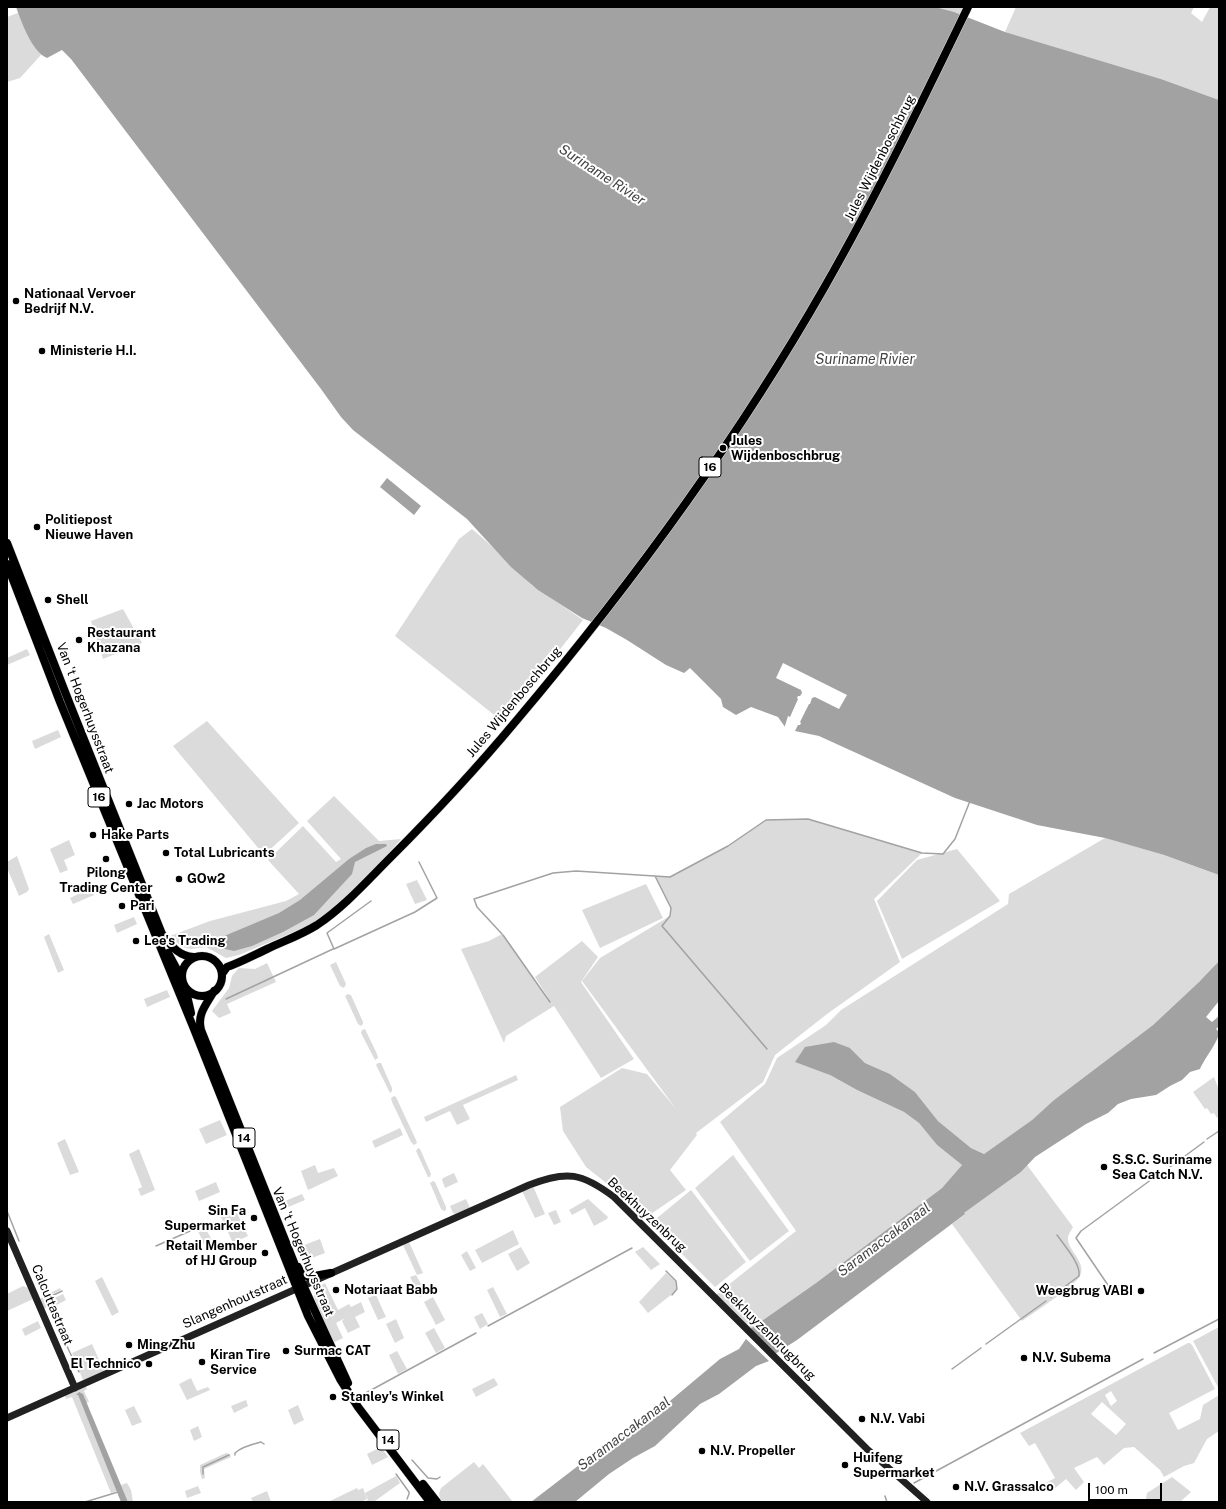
<!DOCTYPE html>
<style>
body{margin:0}
#map{position:relative;width:1226px;height:1509px;overflow:hidden;background:#fff;font-family:"Public Sans",sans-serif}
canvas{display:block}
.frame{position:absolute;inset:0;border:8px solid #000;pointer-events:none}
.scale{position:absolute;left:1088px;top:1483px;width:74px;height:18px;box-sizing:border-box;border:2px solid #000;border-top:0;padding-left:5px;font-size:12px;line-height:14px;white-space:nowrap;color:#000;-webkit-text-stroke:3px #fff;paint-order:stroke}
</style>
<div id="map">
<canvas width="1226" height="1509"></canvas>
<div class="frame"></div>
<div class="scale">100 m</div>
</div>
<script>
const context = document.querySelector('canvas').getContext('2d');
context.lineJoin = 'round';
function paint(path, color) { context.fillStyle = color; context.fill(path, 'evenodd'); }
function trace(path, color, width, dash) { context.strokeStyle = color; context.lineWidth = width; context.lineCap = dash ? 'butt' : 'round'; context.setLineDash(dash || []); context.stroke(path); }
function write(font, color, halo, rows, align = 'center') {
  context.font = font + ' "Public Sans",sans-serif'; context.lineWidth = 4; context.setLineDash([]); context.textBaseline = 'middle'; context.strokeStyle = halo; context.fillStyle = color; for (const [text, x, y, turn = 0] of rows) {
    context.save(); context.translate(x, y); context.rotate((+turn || 0) * Math.PI / 180); context.textAlign = isNaN(turn) ? turn : align; if (halo) context.strokeText(text, 0, 0); context.fillText(text, 0, 0); context.restore();
  }
}
const green = new Path2D(`
 M935,7H966L962,16Z
 M1016,7H1194L1191,13L1202,22L1210,7H1219V100L1161,79L1005,32Z
 M18,13C24,28 31,42 41,55L20,78L7,82V17Z
 M472,529L486,541L532,585L583,620L503,722L395,636L459,539Z
 M123,609L142,643L103,659L91,621Z
 M27,649L30,655L7,665V658Z
 M207,721L299,823L264,855L173,746Z
 M58,730L61,737L35,749L32,741Z
 M334,796L379,841L401,839L361,884L332,911L306,927L239,955L226,958L206,947L191,949L182,947L170,936L210,921L286,901L299,894L268,860L303,826L336,862L341,859L307,821Z
 M808,819L922,853L874,899L900,962L827,1014L775,1055L763,1082L696,1133L697,1135L670,1170L686,1190L648,1216L586,1167L563,1131L560,1107L622,1068L647,1074L676,1109L582,981L600,958L670,916L671,908L655,876L670,877L728,846L766,820Z
 M1105,838L1164,855L1219,875V961L1199,982L1153,1025L1054,1100L1032,1120L984,1154L971,1148L938,1121L915,1092L890,1074L865,1063L850,1048L830,1075L857,1090L904,1112L919,1123L937,1145L962,1165L942,1188L816,1283L746,1332L712,1298L796,1231L720,1122L765,1084L777,1058L826,1025L841,1010L1008,904L1009,894Z
 M69,840L75,855L64,860L68,870L60,873L50,849Z
 M957,849L1000,901L902,959L877,901L917,860Z
 M17,856L29,889L27,892L19,896L7,868V862Z
 M417,880L427,900L415,904L406,884Z
 M646,884L663,918L600,948L582,910Z
 M91,888L94,895L73,904L70,898Z
 M134,917L137,924L117,933L114,925Z
 M49,934L64,970L58,973L44,937Z
 M502,934L553,1005L535,977L582,941L598,957L581,982L634,1059L601,1078L554,1006L506,1036L504,1043L461,949L489,941Z
 M336,962L346,984L344,988L340,986L330,965Z
 M267,963L276,982L227,1004L231,1013L219,1018L212,1011L229,988L232,976L239,968L255,969Z
 M167,990L170,997L147,1007L144,999Z
 M348,994L351,995L363,1022V1024L361,1026L358,1024L346,998L345,996Z
 M365,1029L377,1054L378,1058L375,1060L361,1033L362,1030Z
 M378,1063H381L392,1088V1091L390,1093L376,1065Z
 M516,1075L518,1080L463,1105L470,1119L457,1125L450,1111L426,1122L424,1117Z
 M1214,1077L1219,1090V1117L1217,1118L1214,1113L1211,1114L1207,1108L1205,1109L1193,1092Z
 M394,1096L396,1097L416,1140L417,1143L414,1145L411,1142L392,1102L391,1098Z
 M220,1120L227,1135L206,1144L199,1129Z
 M400,1128L403,1135L375,1148L372,1141Z
 M65,1139L79,1172L70,1175L57,1143Z
 M418,1148L420,1149L431,1174L430,1177H428L416,1151Z
 M139,1149L155,1190L141,1196L138,1189L142,1187L129,1154Z
 M733,1155L789,1231L750,1261L695,1188Z
 M315,1165L318,1173L334,1168L338,1176L308,1190L301,1171Z
 M1027,1165L1073,1227C1071,1231 1068,1234 1068,1239C1068,1251 1087,1262 1080,1276C1075,1286 1033,1313 1022,1321L952,1224L964,1215V1213L1021,1172Z
 M454,1173L458,1182L445,1188L442,1180L443,1178Z
 M433,1181L435,1182L446,1207V1210L444,1211L441,1209L430,1183Z
 M216,1182L220,1192L199,1201L195,1191Z
 M533,1186L545,1214L535,1218L522,1191Z
 M691,1190L746,1262L715,1287L651,1223Z
 M302,1194L305,1200L281,1210L278,1204Z
 M466,1199L470,1208L455,1214L453,1213L450,1206Z
 M588,1199L608,1217L607,1219L594,1226L585,1208L572,1215L569,1210Z
 M556,1210L561,1222L554,1225L548,1213Z
 M228,1212L230,1216L237,1213L248,1236L233,1243L220,1215Z
 M204,1226L212,1240L204,1244L197,1229Z
 M513,1230L519,1244L482,1263L475,1250Z
 M320,1239L325,1253L304,1261L299,1247Z
 M409,1242L423,1273L417,1275L403,1245Z
 M521,1247L530,1263L517,1271L508,1254Z
 M643,1247L660,1264L651,1270L635,1252Z
 M467,1251L476,1268L470,1271L461,1255Z
 M666,1273L676,1282V1291L648,1313L639,1302Z
 M416,1275L421,1284L425,1283L429,1292L420,1297L410,1277Z
 M102,1277L119,1312L112,1316L95,1281Z
 M325,1283L338,1310L349,1304L351,1307L361,1302L365,1312L355,1317L360,1327L348,1333L342,1321L345,1318L336,1323L343,1338L335,1342L332,1341L314,1297V1290Z
 M23,1286L28,1288L33,1299L7,1311V1294Z
 M493,1287L507,1314L500,1317L487,1290Z
 M60,1288L61,1290L44,1298L48,1307L43,1309L40,1299L41,1298Z
 M63,1294L66,1300L51,1308L48,1301Z
 M376,1295L386,1317L378,1320L368,1298Z
 M433,1297L445,1320L436,1325L424,1302Z
 M482,1313L488,1324L480,1329L474,1317Z
 M396,1319L404,1338L395,1343L386,1324Z
 M38,1321L41,1328L25,1336L22,1329Z
 M1219,1327V1389L1193,1341Z
 M434,1328L445,1348L436,1353L425,1333Z
 M1188,1343H1190L1192,1345L1215,1389L1169,1413L1178,1430L1200,1419L1203,1405L1219,1395V1431L1207,1439L1194,1463L1184,1466L1164,1477L1160,1470L1134,1447L1124,1448L1104,1465L1097,1457L1074,1468L1084,1482L1076,1490L1066,1479L1053,1490L1046,1483L1055,1478L1035,1443L1029,1446L1020,1433ZM1111,1391L1117,1401L1111,1406L1105,1395ZM1102,1402L1126,1424L1116,1435L1091,1414Z
 M92,1344L104,1371L83,1380L72,1353Z
 M397,1351L407,1369L398,1374L389,1355Z
 M191,1378L197,1391L208,1387L210,1390L187,1400L179,1384Z
 M494,1378L498,1385L476,1397L472,1389Z
 M84,1387H86L87,1389L84,1391L89,1402L86,1403L82,1393L77,1395H78L117,1491L111,1493L72,1397L66,1399L65,1396Z
 M246,1400L248,1406L234,1413L231,1406Z
 M298,1405L304,1420L294,1425L288,1410Z
 M134,1406L142,1422L132,1426L125,1410Z
 M198,1426L202,1437L194,1441L190,1430Z
 M381,1447L388,1457L372,1465L367,1454Z
 M226,1453L230,1454L231,1457L204,1469L205,1478L202,1479L200,1472V1465Z
 M474,1462L479,1468L483,1464L513,1502H441L439,1494L441,1488Z
 M396,1476L400,1483L375,1501V1502H364L368,1500L365,1493Z
 M1172,1477L1191,1492L1180,1502H1150L1146,1499L1147,1493Z
 M127,1483L131,1490L133,1502H128L121,1485Z
 M198,1486L201,1493L187,1498L185,1491Z
 M357,1488L358,1490L363,1488L367,1499L361,1502H328Z
 M267,1491L271,1502H253L251,1498Z`);
const water = new Path2D(`
 M16,7H935L954,12L1005,32L1161,79L1219,100V875L1164,855L1105,838L1037,825L955,798L819,736L795,731L785,727L778,717L751,707L736,715L723,707L721,699L690,668L684,673L666,665L627,640L606,628L582,618L538,590L511,567L467,519L353,430L341,417L321,389L71,59L62,50L47,58C32,52 21,21 16,7Z
 M387,478L421,506L414,515L380,487Z
 M376,844H386L387,846L355,862L352,874L314,915L283,932L252,946L234,951L225,949L210,942L279,913L300,900L349,859L366,848Z
 M1219,961V1001L1206,1017L1212,1022L1219,1016V1026L1216,1029L1219,1032C1219,1041 1204,1059 1200,1069L1190,1072L1182,1080L1170,1086L1156,1095L1131,1099L1118,1104L1108,1113L1086,1124L1035,1157L1021,1172L964,1213L965,1214L797,1340L775,1354L746,1332L816,1283L942,1188L962,1165L937,1145L919,1123L904,1112L857,1090L830,1075L795,1062L805,1047L834,1042L850,1048L865,1063L890,1074L915,1092L938,1121L971,1148L984,1154L1032,1120L1054,1100L1153,1025L1199,982Z
 M746,1339L769,1361L756,1366L719,1394L700,1404L655,1446L633,1458L609,1474L575,1502H531L600,1449L605,1450C613,1446 613,1440 619,1434L658,1411L720,1359L739,1349Z
 M79,1392L83,1394L128,1502H121L78,1395H76Z`);
const pier = new Path2D(`
 M783,663L847,695L839,709L815,697L812,698L810,704H809L800,722L801,723L800,725H798L794,733L784,729L788,716L790,717L798,699L797,698L798,696H800L802,693L801,690L776,678Z`);
const stream = new Path2D(`
 M655,876L671,908L670,916L662,926L767,1049
 M371,901L327,933L334,949L415,912L437,898L419,862
 M502,934L477,907L474,899L553,873L576,871L670,877L728,846L766,820L808,819L922,853L943,854L955,839L970,801
 M503,935L550,1002
 M226,999L333,949
 M1207,1139L1219,1131
 M1170,1167L1204,1142
 M7,1211L19,1241
 M156,1246L199,1227
 M666,1271L676,1281L677,1289L672,1295
 M62,1291L45,1299L79,1372
 M1114,1294L1076,1238L1081,1231L1163,1171
 M1051,1297L1079,1276C1081,1264 1064,1245 1057,1235
 M488,1326L632,1248
 M986,1344L1046,1301
 M1154,1353L1219,1319
 M952,1369L981,1348
 M362,1395L476,1333
 M235,1455V1453C241,1447 253,1444 261,1442L264,1444
 M412,1460L428,1478L437,1479L440,1477
 M203,1474V1467L229,1455
 M396,1474L409,1492V1494L407,1499
 M914,1483L1143,1359
 M885,1496L887,1502
 M85,1502L118,1492`);
const secondary = new Path2D(`
 M7,1231L75,1388
 M7,1418L529,1185C567,1170 582,1173 614,1197L867,1449L927,1502`);
const primary = new Path2D(`
 M7,543L69,702L162,934C172,946 177,955 193,957
 M7,564L60,702L194,1029L308,1316L340,1379L358,1407L430,1502
 M168,953L182,979
 M182 976a20 20 0 1 1 40 0a20 20 0 1 1-40 0Z
 M222,974L227,967C241,962 254,955 267,949C284,941 301,935 317,925C344,907 367,881 390,858C434,814 476,769 516,721C630,586 736,442 824,288C876,197 922,102 968,7
 M185,987L191,1013
 M214,991C206,1005 197,1014 201,1030L303,1285L348,1383
 M298,1267L301,1273L309,1277L331,1273
 M423,1484L437,1502`);
const markers = [
 [16,301,4,"#000"],
 [42,351,4,"#000"],
 [723,448,4,"#000"],
 [37,527,4,"#000"],
 [48,600,4,"#000"],
 [79,640,4,"#000"],
 [129,804,4,"#000"],
 [93,835,4,"#000"],
 [166,853,4,"#000"],
 [106,859,4,"#000"],
 [179,879,4,"#000"],
 [122,906,4,"#000"],
 [136,941,4,"#000"],
 [1104,1167,4,"#000"],
 [254,1218,4,"#000"],
 [265,1253,4,"#000"],
 [336,1290,4,"#000"],
 [1141,1291,4,"#000"],
 [129,1345,4,"#000"],
 [286,1351,4,"#000"],
 [1024,1358,4,"#000"],
 [202,1362,4,"#000"],
 [149,1364,4,"#000"],
 [333,1397,4,"#000"],
 [862,1419,4,"#000"],
 [702,1451,4,"#000"],
 [845,1465,4,"#000"],
 [956,1487,4,"#000"]
];
const shields = [
 [710,467,22],
 [99,797,22],
 [244,1138,22],
 [388,1440,22]
];
const shieldNames = [
 ["16",710,467],
 ["16",99,797],
 ["14",244,1138],
 ["14",388,1440]
];
const streetNames = [
 ["Jules Wijdenboschbrug",880,158,-63],
 ["Jules Wijdenboschbrug",514,702,-50],
 ["Van 't Hogerhuysstraat",85,708,69],
 ["Beekhuyzenbrug",647,1215,43],
 ["Van 't Hogerhuysstraat",303,1252,67],
 ["Slangenhoutstraat",235,1302,-24],
 ["Calcuttastraat",52,1305,67],
 ["Beekhuyzenbrugbrug",767,1332,45]
];
const poiNames = [
 ["Nationaal Vervoer",24,294],
 ["Bedrijf N.V.",24,309],
 ["Ministerie H.I.",50,351],
 ["Jules",731,441],
 ["Wijdenboschbrug",731,456],
 ["Politiepost",45,520],
 ["Nieuwe Haven",45,535],
 ["Shell",56,600],
 ["Restaurant",87,633],
 ["Khazana",87,648],
 ["Jac Motors",137,804],
 ["Hake Parts",101,835],
 ["Total Lubricants",174,853],
 ["Pilong",106,873,"center"],
 ["Trading Center",106,888,"center"],
 ["GOw2",187,879],
 ["Pari",130,906],
 ["Lee's Trading",144,941],
 ["S.S.C. Suriname",1112,1160],
 ["Sea Catch N.V.",1112,1175],
 ["Sin Fa",246,1211,"right"],
 ["Supermarket",246,1226,"right"],
 ["Retail Member",257,1246,"right"],
 ["of HJ Group",257,1261,"right"],
 ["Notariaat Babb",344,1290],
 ["Weegbrug VABI",1133,1291,"right"],
 ["Ming Zhu",137,1345],
 ["Surmac CAT",294,1351],
 ["Kiran Tire",210,1355],
 ["Service",210,1370],
 ["N.V. Subema",1032,1358],
 ["El Technico",141,1364,"right"],
 ["Stanley's Winkel",341,1397],
 ["N.V. Vabi",870,1419],
 ["N.V. Propeller",710,1451],
 ["Huifeng",853,1458],
 ["Supermarket",853,1473],
 ["N.V. Grassalco",964,1487]
];
const waterNames = [
 ["Suriname Rivier",602,175,33],
 ["Suriname Rivier",865,360],
 ["Saramaccakanaal",884,1240,-37],
 ["Saramaccakanaal",624,1434,-37]
];
paint(green, '#dbdbdb');
paint(water, '#a2a2a2');
paint(pier, '#fff');
trace(stream, '#a2a2a2', 1.5);
trace(primary, '#dbdbdb', 9);
trace(secondary, '#212121', 7);
trace(primary, '#000', 8);
for (const [x, y, r, color] of markers) { const dot = new Path2D(); dot.arc(x, y, r, 0, 2 * Math.PI); context.fillStyle = color; context.fill(dot); trace(dot, '#fff', 1.5); }
for (const [x, y, w] of shields) { const box = new Path2D(); box.roundRect(x - w / 2, y - 10, w, 20, 3); context.fillStyle = '#fff'; context.fill(box); trace(box, '#000', 1); }
write('bold 12px', '#000', null, shieldNames);
write('13px', '#000', '#fff', streetNames);
write('bold 13px', '#000', '#fff', poiNames, 'left');
write('italic 14px', '#434343', '#fff', waterNames);
</script>
